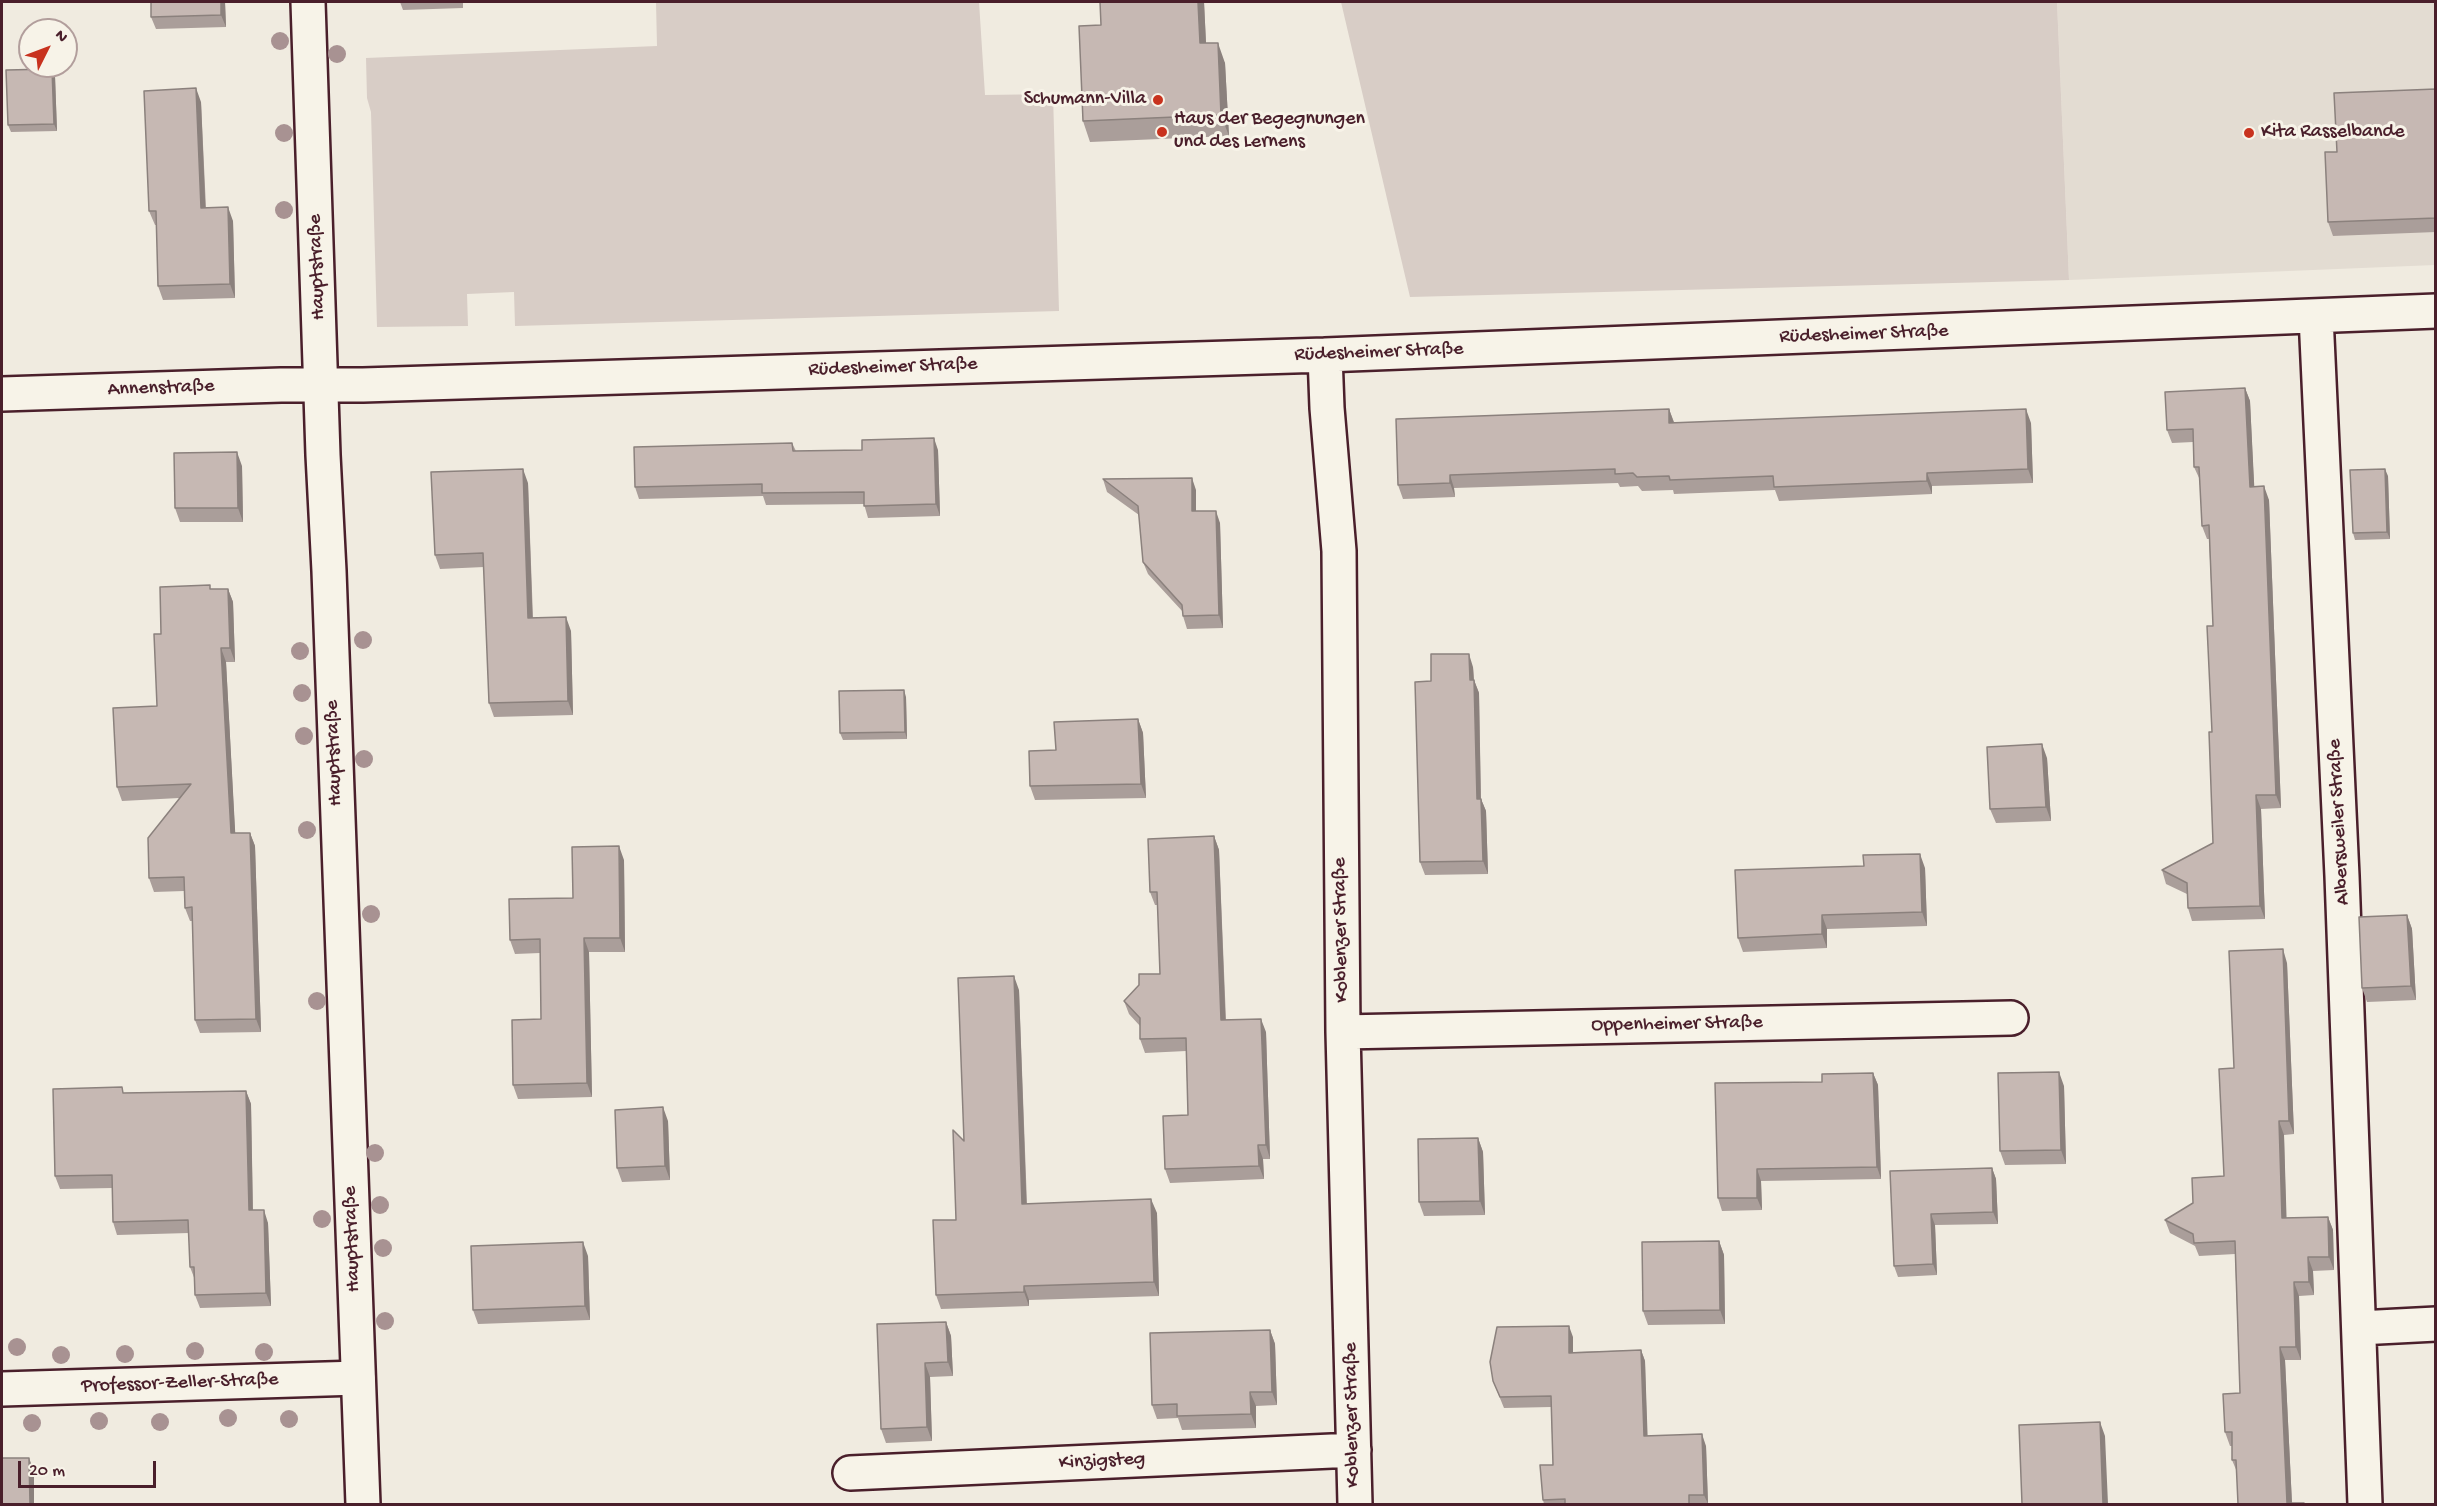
<!DOCTYPE html>
<meta charset="utf-8">
<style>
body{margin:0}
#map{position:relative;width:2437px;height:1506px;overflow:hidden;background:#f0ebe0;font-family:"Gochi Hand",sans-serif}
canvas{display:block}
.frame{position:absolute;inset:0;border:3px solid #4a1f2b;pointer-events:none}
.north{position:absolute;left:18px;top:18px;width:60px;height:60px;box-sizing:border-box;background:#f7f3e8;border:2px solid #b29e9c;border-radius:50%;rotate:48deg;font-size:16px;font-weight:700;line-height:24px;text-align:center;color:#4a1f2b}
.north::after{content:'';display:block;margin:auto;width:21px;height:27px;background:#c8321e;clip-path:polygon(50% 0,100% 100%,50% 72%,0 100%)}
.scale{position:absolute;left:18px;top:1461px;width:138px;height:27px;box-sizing:border-box;border:3px solid #4a1f2b;border-top:0;padding-left:8px;font-size:18px;line-height:21px;white-space:nowrap;color:#4a1f2b;-webkit-text-stroke:4px #f7f3e8;paint-order:stroke}
</style>
<div id="map">
<canvas width="2437" height="1506"></canvas>
<div class="frame"></div>
<div class="north">N</div>
<div class="scale">20 m</div>
</div>
<script>
const context = document.querySelector('canvas').getContext('2d');
context.lineJoin = 'round';
function paint(path, color) { context.fillStyle = color; context.fill(path, 'evenodd'); }
function trace(path, color, width, dash) { context.strokeStyle = color; context.lineWidth = width; context.lineCap = dash ? 'butt' : 'round'; context.setLineDash(dash || []); context.stroke(path); }
function write(font, color, halo, rows, align = 'center') {
  context.font = font + ' "Gochi Hand",sans-serif'; context.lineWidth = 6; context.setLineDash([]); context.textBaseline = 'middle'; context.strokeStyle = halo; context.fillStyle = color; for (const [text, x, y, turn = 0] of rows) {
    context.save(); context.translate(x, y); context.rotate((+turn || 0) * Math.PI / 180); context.textAlign = isNaN(turn) ? turn : align; if (halo) context.strokeText(text, 0, 0); context.fillText(text, 0, 0); context.restore();
  }
}
const built = new Path2D(`
 M2057,2H2435V265L2069,280Z`);
const green = new Path2D(`
 M656,2H979L985,95L1053,94L1059,311L515,326L514,292L467,294L468,326L377,327L371,112L367,98L366,58L657,46Z
 M1341,2H2057L2069,280L1410,297Z`);
const minor = new Path2D(`
 M2316,316L2342,876L2365,1504
 M1325,355L1327,408L1339,551L1343,1032L1355,1504
 M2,394L281,385H363L1325,355L2436,311
 M1343,1032L2011,1018
 M2359,1328L2436,1324
 M2,1389L358,1378
 M850,1473L1354,1450`);
const major = new Path2D(`
 M308,2L323,455L329,571L363,1504`);
const trees = [
 [280,41],
 [337,54],
 [284,133],
 [284,210],
 [363,640],
 [300,651],
 [302,693],
 [304,736],
 [364,759],
 [307,830],
 [371,914],
 [317,1001],
 [375,1153],
 [380,1205],
 [322,1219],
 [383,1248],
 [385,1321],
 [17,1347],
 [195,1351],
 [264,1352],
 [125,1354],
 [61,1355],
 [228,1418],
 [289,1419],
 [99,1421],
 [160,1422],
 [32,1423]
];
const wall = new Path2D(`
 M225,2L226,27L156,29L151,17Z
 M400,2H463V8L403,10Z
 M1204,2L1206,43L1225,63L1229,136L1090,142L1083,121L1101,25Z
 M52,69L55,76L57,131L11,132L8,125Z
 M2436,89V232L2333,236L2328,222L2337,152Z
 M201,102L206,208L233,221L235,298L163,300L158,286L157,225H155L149,211Z
 M2245,388L2250,401L2254,487L2269,500L2281,808L2261,809L2265,919L2192,921L2188,908L2187,894L2166,884L2162,870L2213,843L2212,732L2213,626L2209,539H2207L2202,526L2200,480L2194,467L2193,442L2172,443L2167,430Z
 M1669,409L1674,422L2031,423L2033,483L1932,486V494L1779,501L1775,490L1674,494L1673,490L1642,491L1638,486L1620,487L1618,483L1454,488L1455,497L1403,499L1398,485Z
 M792,443L796,451L938,450L940,516L868,518L864,504L766,505L763,496L639,499L635,487Z
 M242,466L243,522H180L175,508Z
 M2388,476L2390,539L2355,540L2353,533Z
 M1103,479L1196,490V511L1220,523L1223,628L1187,629L1183,616V612L1148,574L1143,562L1139,515L1107,492Z
 M528,483L533,618L571,631L573,715L494,717L489,703L484,567L440,569L435,555Z
 M212,589H228L233,602L235,662H226L235,833H250L255,846L261,1032L200,1033L195,1020L193,921H190L185,908L184,891L154,892L149,878L179,798L122,801L117,787L157,706L161,634Z
 M1473,667L1474,680L1479,693L1481,799L1486,811L1488,874L1425,875L1420,862L1431,681Z
 M906,697L907,739L843,740L840,733Z
 M1138,719L1143,733L1146,798L1035,800L1030,786L1056,750Z
 M2047,758L2051,821L1996,823L1990,809Z
 M1214,836L1219,850L1226,1020L1266,1032L1270,1159H1263L1264,1179L1170,1183L1165,1169L1188,1115L1186,1051L1145,1053L1140,1039V1026L1129,1014L1124,1001L1160,974L1158,905H1155L1150,892Z
 M624,860L625,952H589L592,1097L518,1099L513,1085L541,1019L540,953L515,954L510,940L573,898Z
 M1925,868L1927,926L1827,929V948L1743,952L1738,938Z
 M2407,915L2412,929L2416,1000L2367,1002L2362,988Z
 M2287,963L2294,1134L2284,1135L2286,1218L2328,1217L2333,1230L2334,1270L2313,1271L2314,1295L2299,1296L2301,1360H2285L2292,1503L2238,1504L2237,1472L2232,1460V1446H2230L2225,1432L2240,1393L2235,1254L2199,1256L2195,1246L2170,1233L2165,1220L2193,1203L2224,1176L2234,1068Z
 M1019,990L1027,1204L1157,1213L1159,1296L1029,1300V1306L941,1309L936,1295L956,1220L964,1141Z
 M1873,1073L1878,1085L1881,1179L1761,1181L1762,1210L1722,1211L1718,1198L1822,1082Z
 M2064,1086L2066,1164L2005,1165L2000,1151Z
 M246,1091L251,1104L253,1210L268,1223L271,1306L200,1308L195,1295V1280L190,1267L189,1233L117,1235L113,1222L112,1188L60,1189L55,1176L124,1093Z
 M668,1121L670,1180L622,1182L617,1168Z
 M1478,1138L1483,1152L1485,1215L1424,1216L1419,1202Z
 M1992,1168L1996,1179L1998,1224L1935,1225L1937,1275L1898,1277L1894,1266L1890,1171Z
 M1719,1241L1724,1255L1725,1324L1648,1325L1643,1311Z
 M588,1256L590,1320L478,1324L473,1310Z
 M946,1322L951,1336L953,1376L930,1377L932,1441L886,1443L881,1429Z
 M1270,1330L1275,1344L1277,1405L1256,1406V1428L1182,1430L1178,1418L1157,1419L1152,1405Z
 M1573,1337V1352L1641,1350L1645,1361L1647,1436L1706,1446L1708,1504H1544L1543,1500L1553,1465L1551,1407L1504,1408L1493,1381Z`);
const shadedWall = new Path2D(`
 M221,2H225L226,27L221,15Z
 M1198,2H1204L1207,64L1200,43Z
 M1218,43L1225,63L1229,136L1221,115Z
 M52,69L55,76L57,131L54,124Z
 M196,88L201,102L206,222L201,208Z
 M228,207L233,221L235,298L230,284Z
 M2245,388L2250,401L2255,501L2250,487Z
 M1669,409L1674,423H1669Z
 M2026,409L2031,423L2033,483L2028,469Z
 M934,438L938,450L940,516L936,504Z
 M237,452L242,466L243,522L238,508Z
 M523,469L528,483L533,632L528,618Z
 M2385,469L2388,476L2390,539L2387,532Z
 M1927,473L1932,486V494L1927,481Z
 M1450,475L1454,488L1455,497L1450,483Z
 M1192,478L1196,490V523L1192,511Z
 M2264,486L2269,500L2281,808L2276,795Z
 M1216,511L1220,523L1223,628L1219,615Z
 M228,589L233,602L235,662L230,648Z
 M566,617L571,631L573,715L568,701Z
 M221,648L226,662L236,847L231,833Z
 M1469,654L1473,667L1474,683V680L1479,693L1481,812L1477,799Z
 M904,690L906,697L907,739L905,732Z
 M1138,719L1143,733L1146,798L1141,784Z
 M2042,744L2047,758L2051,821L2046,807Z
 M2256,795L2261,809L2265,919L2260,906Z
 M1481,799L1486,811L1488,874L1483,861Z
 M250,833L255,846L261,1032L256,1019Z
 M1214,836L1219,850L1226,1033L1221,1020Z
 M619,846L624,860L625,952L620,938Z
 M1920,854L1925,868L1927,926L1922,912Z
 M1822,915L1827,929V948L1822,934Z
 M2407,915L2412,929L2416,1000L2411,986Z
 M584,938L589,952L592,1097L587,1083Z
 M2283,949L2287,963L2294,1134L2289,1121Z
 M1014,976L1019,990L1027,1218L1022,1204Z
 M1261,1019L1266,1032L1270,1159L1266,1145Z
 M2059,1072L2064,1086L2066,1164L2061,1150Z
 M1873,1073L1878,1085L1881,1179L1877,1167Z
 M246,1091L251,1104L253,1223L249,1210Z
 M663,1107L668,1121L670,1180L665,1166Z
 M2279,1121L2284,1135L2287,1232L2282,1218Z
 M1478,1138L1483,1152L1485,1215L1480,1201Z
 M1258,1145L1263,1159L1264,1179L1259,1166Z
 M1992,1168L1996,1179L1998,1224L1993,1212Z
 M1757,1169L1761,1181L1762,1210L1757,1198Z
 M1151,1199L1157,1213L1159,1296L1154,1282Z
 M264,1210L268,1223L271,1306L266,1293Z
 M1931,1214L1935,1225L1937,1275L1933,1264Z
 M2328,1217L2333,1230L2334,1270L2329,1257Z
 M1719,1241L1724,1255L1725,1324L1720,1310Z
 M583,1242L588,1256L590,1320L585,1306Z
 M2308,1257L2313,1271L2314,1295L2309,1282Z
 M2294,1282L2299,1296L2301,1360L2296,1347Z
 M1024,1286L1029,1300V1306L1024,1292Z
 M946,1322L951,1336L953,1376L948,1362Z
 M1569,1326L1573,1337V1364L1569,1353Z
 M1270,1330L1275,1344L1277,1405L1272,1392Z
 M2280,1347L2285,1360L2292,1504L2287,1503Z
 M1641,1350L1645,1361L1648,1447L1644,1436Z
 M925,1363L930,1377L932,1441L927,1427Z
 M1250,1392L1256,1406V1428L1251,1414Z
 M2100,1422L2105,1436L2108,1504H2103Z
 M1702,1434L1706,1446L1708,1504L1704,1495Z
 M29,1458L34,1471V1504H30Z`);
const building = new Path2D(`
 M151,2H221V15L151,17Z
 M1100,2H1198L1200,43H1218L1221,115L1083,121L1079,26L1101,25Z
 M52,69L54,124L8,125L6,70Z
 M196,88L201,208L228,207L230,284L158,286L156,211H149L144,91Z
 M2436,89V218L2328,222L2325,152H2337L2334,93Z
 M2245,388L2250,487L2264,486L2276,795H2256L2260,906L2188,908L2187,883L2162,870L2213,843L2209,732H2212L2207,626H2213L2209,525L2202,526L2199,467H2194L2193,429L2167,430L2165,392Z
 M1669,409V423L2026,409L2028,469L1927,473V481L1774,487L1773,476L1670,480L1669,476L1637,477L1633,473L1615,474V469L1450,475V483L1398,485L1396,419Z
 M934,438L936,504L864,506V492L762,493V484L635,487L634,447L792,443L793,451L862,450V440Z
 M237,452L238,508H175L174,453Z
 M523,469L528,618L566,617L568,701L489,703L483,553L435,555L431,472Z
 M2385,469L2387,532L2353,533L2350,470Z
 M1192,478V511H1216L1219,615L1183,616L1182,605L1143,562L1138,506L1103,479Z
 M210,585V589H228L230,648H221L231,833H250L256,1019L195,1020L192,907L185,908L184,877L149,878L148,838L191,784L117,787L113,708L157,706L154,634H161L160,587Z
 M1431,654H1469L1470,680H1474L1477,799H1481L1483,861L1420,862L1415,682L1431,681Z
 M904,690L905,732L840,733L839,691Z
 M1138,719L1141,784L1030,786L1029,751L1056,750L1054,722Z
 M2042,744L2046,807L1990,809L1987,747Z
 M1214,836L1221,1020L1261,1019L1266,1145H1258L1259,1166L1165,1169L1163,1116L1188,1115L1186,1038L1140,1039V1018L1124,1001L1139,985V974H1160L1157,892H1150L1148,839Z
 M619,846L620,938H584L587,1083L513,1085L512,1020L541,1019L540,939L510,940L509,899L573,898L572,847Z
 M1920,854L1922,912L1822,915V934L1738,938L1735,870L1864,866L1863,855Z
 M2407,915L2411,986L2362,988L2359,917Z
 M2283,949L2289,1121H2279L2282,1218L2328,1217L2329,1257H2308L2309,1282H2294L2296,1347H2280L2287,1503H2304V1504H2238L2236,1460H2232V1432H2225L2223,1394L2240,1393L2235,1241L2194,1243L2193,1234L2165,1220L2193,1203L2192,1178L2224,1176L2219,1069L2234,1068L2229,951Z
 M1014,976L1022,1204L1151,1199L1154,1282L1024,1286V1292L936,1295L933,1220H956L953,1130L964,1141L958,978Z
 M2059,1072L2061,1150L2000,1151L1998,1073Z
 M1873,1073L1877,1167L1757,1169V1198H1718L1715,1083L1822,1082V1074Z
 M122,1087L123,1093L246,1091L249,1210H264L266,1293L195,1295L194,1267H190L188,1220L113,1222L112,1175L55,1176L53,1089Z
 M663,1107L665,1166L617,1168L615,1110Z
 M1478,1138L1480,1201L1419,1202L1418,1139Z
 M1992,1168L1993,1212L1931,1214L1933,1264L1894,1266L1890,1171Z
 M1719,1241L1720,1310L1643,1311L1642,1242Z
 M583,1242L585,1306L473,1310L471,1246Z
 M946,1322L948,1362L925,1363L927,1427L881,1429L877,1324Z
 M1569,1326V1353L1641,1350L1644,1436L1702,1434L1704,1495H1689V1504H1565V1499L1543,1500L1540,1465H1553L1551,1396L1500,1397L1493,1381L1490,1362L1497,1327Z
 M1270,1330L1272,1392H1250L1251,1414L1177,1416V1404L1152,1405L1150,1333Z
 M2100,1422L2103,1504H2022L2019,1425Z
 M2,1458H29L30,1504H2Z`);
const markers = [
 [1158,100,6,"#c8321e"],
 [1162,132,6,"#c8321e"],
 [2249,133,6,"#c8321e"]
];
const poiNames = [
 ["Schumann-Villa",1146,100,"right"],
 ["Haus der Begegnungen",1174,120],
 ["und des Lernens",1174,143],
 ["Kita Rasselbande",2261,133]
];
const streetNames = [
 ["Hauptstraße",318,267,-92],
 ["Rüdesheimer Straße",1864,335,-2],
 ["Rüdesheimer Straße",1379,353,-2],
 ["Rüdesheimer Straße",893,368,-2],
 ["Annenstraße",161,389,-2],
 ["Hauptstraße",335,753,-92],
 ["Albersweiler Straße",2340,822,-93],
 ["Koblenzer Straße",1342,930,-91],
 ["Oppenheimer Straße",1677,1025,-1],
 ["Hauptstraße",353,1239,-92],
 ["Professor-Zeller-Straße",180,1384,-2],
 ["Koblenzer Straße",1353,1415,-91],
 ["Kinzigsteg",1102,1462,-3]
];
paint(built, '#e3dcd2');
paint(green, '#d8cdc6');
trace(minor, '#4a1f2b', 38);
trace(major, '#4a1f2b', 38);
trace(minor, '#f7f3e8', 33);
trace(major, '#f7f3e8', 33);
context.fillStyle = '#a89292';
for (const [x, y] of trees) { context.beginPath(); context.arc(x, y, 9, 0, 2 * Math.PI); context.fill(); }
paint(wall, '#aa9e9a');
paint(shadedWall, '#8b817d');
paint(building, '#c6b8b3');
trace(building, '#8b817d', 1.5);
for (const [x, y, r, color] of markers) { const dot = new Path2D(); dot.arc(x, y, r, 0, 2 * Math.PI); context.fillStyle = color; context.fill(dot); trace(dot, '#f7f3e8', 2); }
write('20px', '#4a1f2b', '#f7f3e8', poiNames, 'left');
write('20px', '#4a1f2b', '#f7f3e8', streetNames);
</script>
